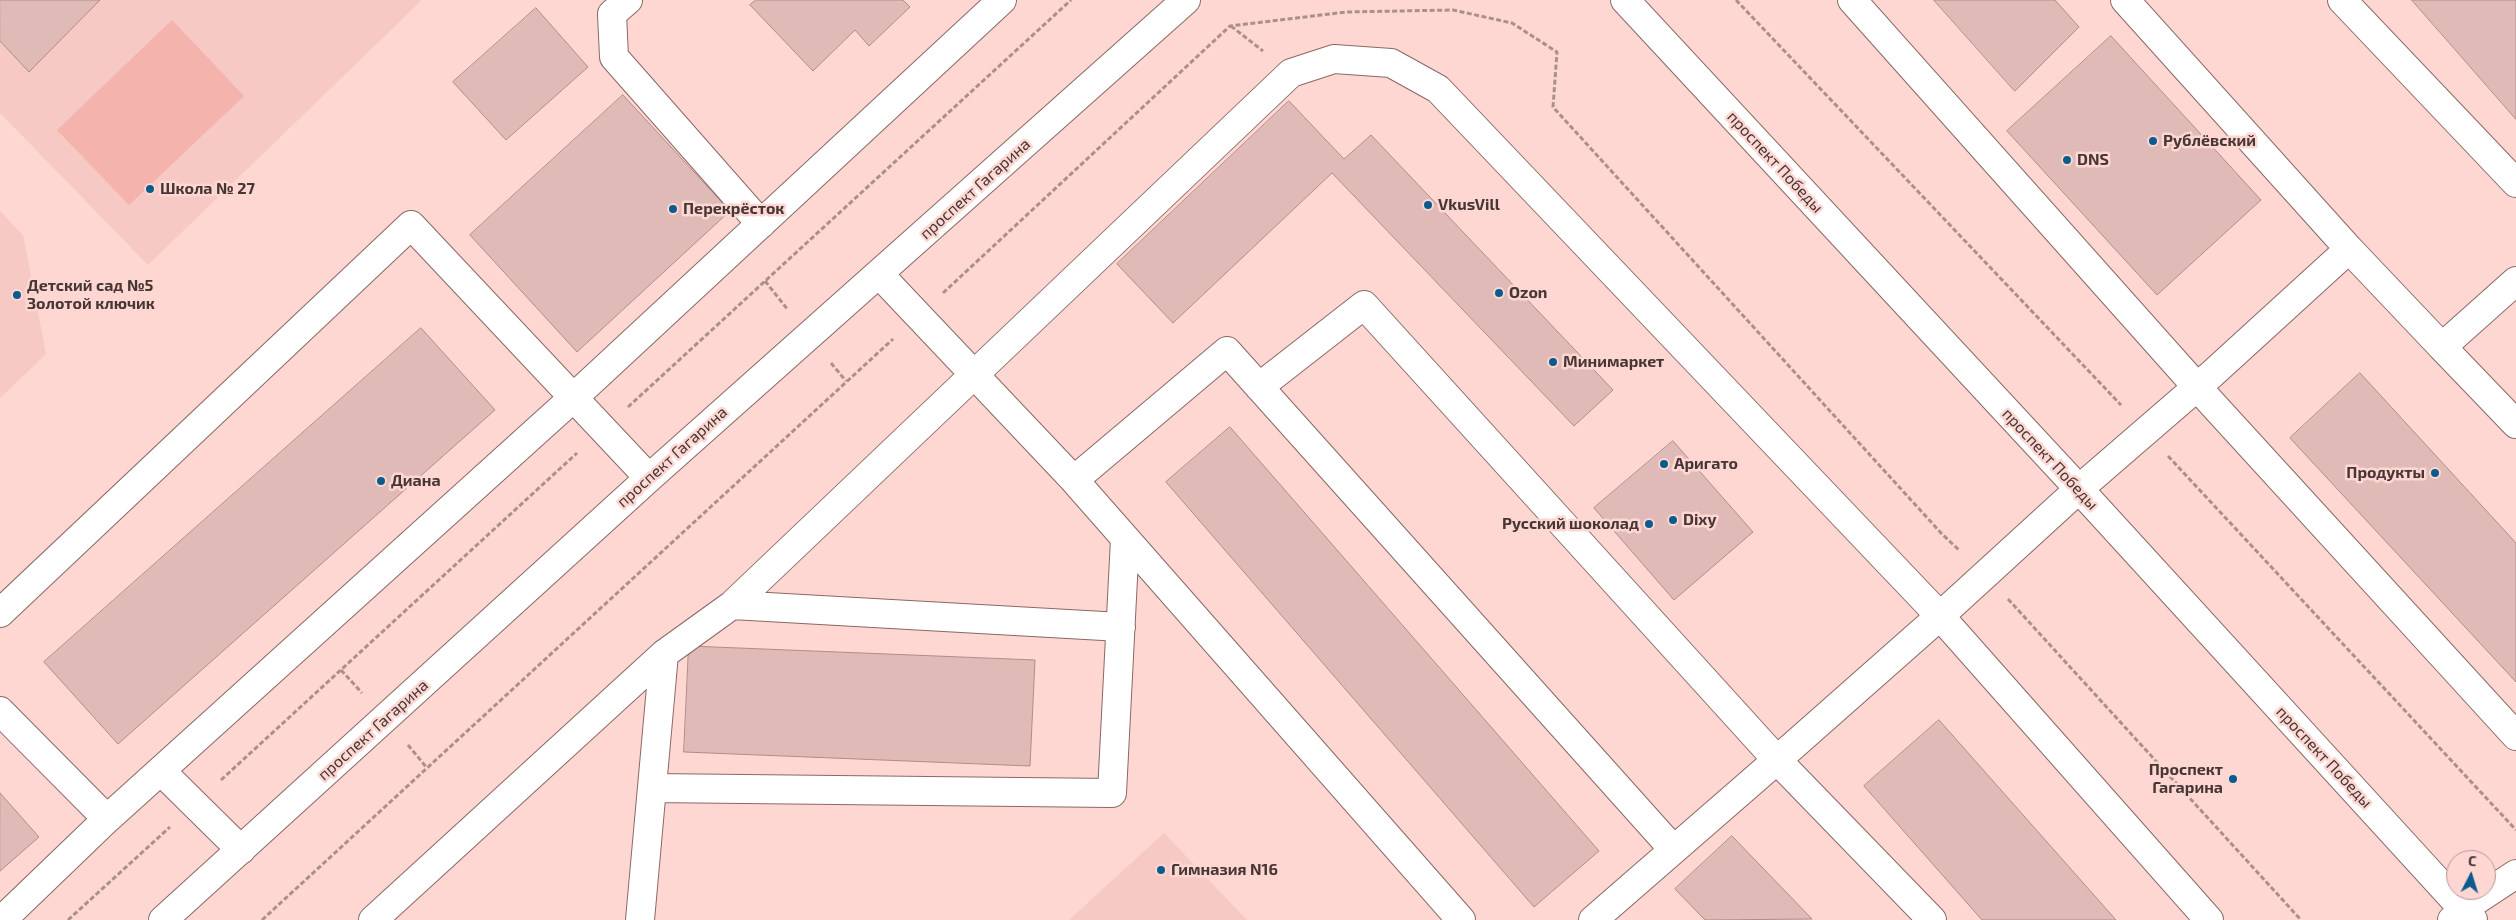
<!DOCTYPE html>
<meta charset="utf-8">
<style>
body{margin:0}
#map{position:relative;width:2516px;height:920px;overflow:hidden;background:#fed7d2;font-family:"Exo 2",sans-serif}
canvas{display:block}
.north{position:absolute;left:2446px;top:850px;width:50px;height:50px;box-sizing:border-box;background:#fed7d2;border:1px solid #b49793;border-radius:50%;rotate:5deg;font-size:14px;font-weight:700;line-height:20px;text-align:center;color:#463635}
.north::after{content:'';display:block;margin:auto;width:18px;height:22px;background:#0b5b8e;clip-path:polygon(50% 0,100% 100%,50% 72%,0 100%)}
</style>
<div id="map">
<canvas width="2516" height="920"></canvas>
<div class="north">С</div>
</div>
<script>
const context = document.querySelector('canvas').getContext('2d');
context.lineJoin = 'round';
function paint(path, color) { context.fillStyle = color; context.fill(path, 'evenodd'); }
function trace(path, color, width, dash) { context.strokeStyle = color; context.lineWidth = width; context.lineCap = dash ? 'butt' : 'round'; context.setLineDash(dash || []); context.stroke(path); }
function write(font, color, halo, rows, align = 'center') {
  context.font = font + ' "Exo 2",sans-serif'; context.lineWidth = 5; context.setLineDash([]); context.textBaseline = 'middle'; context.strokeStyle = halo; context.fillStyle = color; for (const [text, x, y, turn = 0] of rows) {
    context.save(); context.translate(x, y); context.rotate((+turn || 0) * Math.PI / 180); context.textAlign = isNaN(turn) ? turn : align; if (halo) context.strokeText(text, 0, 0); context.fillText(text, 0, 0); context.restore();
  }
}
const built = new Path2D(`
 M0,0H422L148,265L0,113Z
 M0,211L23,235L46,354L0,398Z
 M1164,833L1247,920H1069L1083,907Z`);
const green = new Path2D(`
 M172,20L244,96L129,205L57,130Z`);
const building = new Path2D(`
 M0,0H100L29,72L0,41Z
 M756,0H903L910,7L869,46L855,30L813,71L750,5Z
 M1934,0H2055L2079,27L2015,91Z
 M2412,0H2516V119Z
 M536,8L588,67L506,140L453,82Z
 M2111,36L2261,200L2157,295L2007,131Z
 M623,95L730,211L577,352L470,235Z
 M1289,101L1344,159L1371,135L1613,390L1574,426L1332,173L1173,323L1117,264Z
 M421,328L495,410L118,744L44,662Z
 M2360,373L2516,543V682L2290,438Z
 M1230,427L1599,851L1534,907L1166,482Z
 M1673,441L1753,532L1674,600L1594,508Z
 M689,646L1035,660L1030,766L684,752Z
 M1939,720L2116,920H1982L1864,786Z
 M0,793L39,837L0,871Z
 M1732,836L1812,919L1705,920L1675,889Z`);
const path = new Path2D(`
 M1736,0L2121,405
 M1231,26L1263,51
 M765,281L788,310
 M943,293L1230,26L1346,12L1453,10L1512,23L1557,52L1553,107L1942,534L1960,551
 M831,363L846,381
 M628,407L1071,0
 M2168,456L2516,830
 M2008,599L2301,920
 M341,670L362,693
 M408,745L427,768
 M221,780L577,453
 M68,920L170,827
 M262,920L893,339`);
const minor = new Path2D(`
 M628,0L612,14L614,57L761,224
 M1625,0L2079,489L2473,920
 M1852,0L2197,387L2516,736
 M2342,0L2516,183
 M2349,249L2442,347L2516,281
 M879,274L1074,480
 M2442,347L2516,424
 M1259,387L1364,305L1777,760L1940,616L2079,489L2212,374L2349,249L2125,0
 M732,605L1121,627
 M0,613L411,225L649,478
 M0,711L107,819
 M161,771L241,850
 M652,788L1112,793L1125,539
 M2,920L107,819L573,398L1002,0
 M163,920L649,478L1186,0
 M373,920L664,654L732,605L1291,73L1334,59L1391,63L1438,89L1940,616L2209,920
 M640,920L664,654
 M1461,920L1074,480L1227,351L1673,849
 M1593,920L1777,760L1932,920
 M2452,920L2463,909L2516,874`);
const markers = [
 [2153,141,5,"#0b5b8e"],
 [2067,160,5,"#0b5b8e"],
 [150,189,5,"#0b5b8e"],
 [1428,205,5,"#0b5b8e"],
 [673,209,5,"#0b5b8e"],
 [1499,293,5,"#0b5b8e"],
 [17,295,5,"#0b5b8e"],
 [1553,362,5,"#0b5b8e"],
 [1664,464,5,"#0b5b8e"],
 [2435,473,5,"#0b5b8e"],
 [381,481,5,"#0b5b8e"],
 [1673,520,5,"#0b5b8e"],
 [1649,524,5,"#0b5b8e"],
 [2233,779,5,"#0b5b8e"],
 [1161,870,5,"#0b5b8e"]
];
const poiNames = [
 ["Рублёвский",2163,141],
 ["DNS",2077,160],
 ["Школа № 27",160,189],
 ["VkusVill",1438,205],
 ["Перекрёсток",683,209],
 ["Детский сад №5",27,286],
 ["Золотой ключик",27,304],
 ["Ozon",1509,293],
 ["Минимаркет",1563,362],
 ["Аригато",1674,464],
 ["Продукты",2425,473,"right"],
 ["Диана",391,481],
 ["Dixy",1683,520],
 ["Русский шоколад",1639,524,"right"],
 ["Проспект",2223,770,"right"],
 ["Гагарина",2223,788,"right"],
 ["Гимназия N16",1171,870]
];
const streetNames = [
 ["проспект Победы",1775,162,47],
 ["проспект Гагарина",975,189,-42],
 ["проспект Гагарина",672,457,-42],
 ["проспект Победы",2050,459,47],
 ["проспект Гагарина",373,730,-42],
 ["проспект Победы",2324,757,47]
];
paint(built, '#f7c9c4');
paint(green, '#f4b3ac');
paint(building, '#e0bab6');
trace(building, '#b08c88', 1);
trace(minor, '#8a6864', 30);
trace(path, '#ac8f8c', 3, [5, 2.5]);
trace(minor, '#fff', 28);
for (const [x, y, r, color] of markers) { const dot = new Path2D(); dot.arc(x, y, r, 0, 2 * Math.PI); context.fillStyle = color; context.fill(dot); trace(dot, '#fed7d2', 2); }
write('bold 16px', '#463635', '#fed7d2', poiNames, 'left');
write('16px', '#463635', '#fed7d2', streetNames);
</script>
